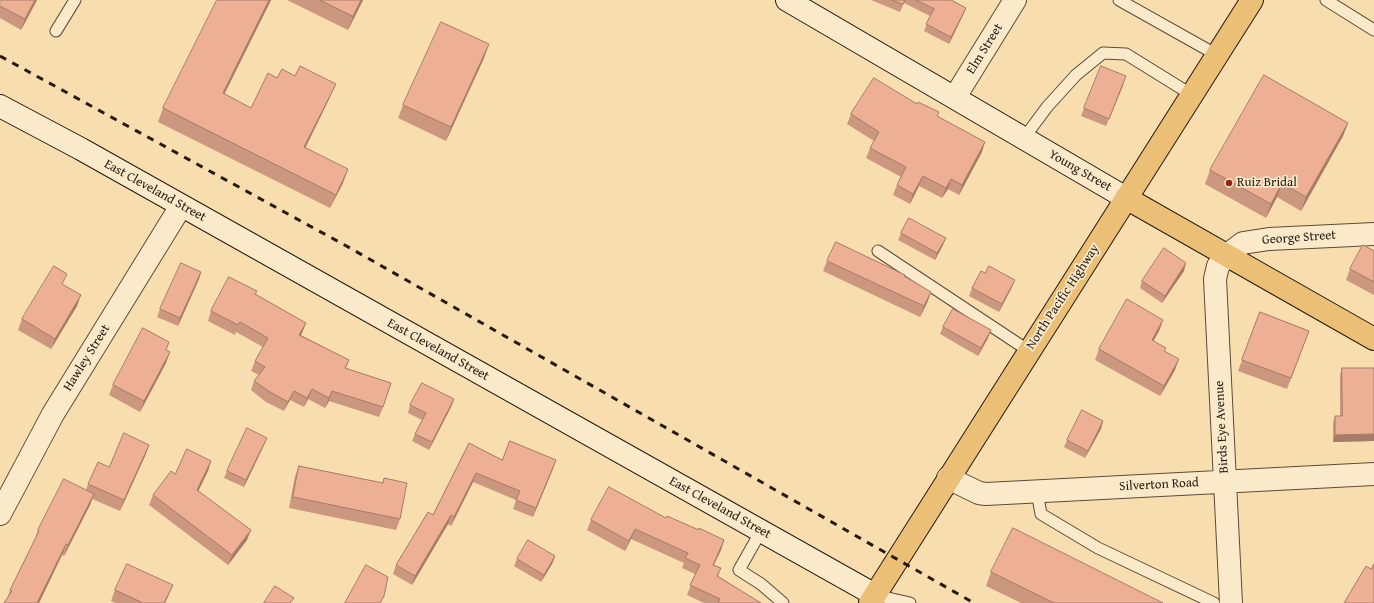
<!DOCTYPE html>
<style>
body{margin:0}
canvas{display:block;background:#f8deae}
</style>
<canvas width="1374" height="603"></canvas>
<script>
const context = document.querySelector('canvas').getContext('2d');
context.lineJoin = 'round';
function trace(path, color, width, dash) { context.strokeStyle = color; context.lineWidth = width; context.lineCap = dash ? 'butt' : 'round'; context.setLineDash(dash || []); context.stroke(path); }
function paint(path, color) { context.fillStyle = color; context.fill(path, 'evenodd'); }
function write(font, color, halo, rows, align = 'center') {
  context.font = font + ' "Gentium Book Plus",serif'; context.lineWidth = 3.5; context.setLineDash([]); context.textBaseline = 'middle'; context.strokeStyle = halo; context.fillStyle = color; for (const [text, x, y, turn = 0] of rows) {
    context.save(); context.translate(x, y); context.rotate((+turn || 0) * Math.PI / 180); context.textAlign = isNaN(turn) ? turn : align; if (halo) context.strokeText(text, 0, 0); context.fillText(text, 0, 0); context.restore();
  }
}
const lane = new Path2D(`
 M1119,0L1217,55
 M1326,0L1374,30
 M56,31L75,0
 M1024,138L1047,107L1076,75L1103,53L1126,54L1192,95
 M878,251L1029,351
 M1037,492L1041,514L1098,548L1214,603
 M761,531L739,570L761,584L783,603
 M875,595L910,603`);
const street = new Path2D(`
 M955,97L1015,0
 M948,478L979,493L986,494L1374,474
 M0,514L53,414L181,206
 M1231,603L1215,279L1218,266L1227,255L1243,243L1269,239L1374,234`);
const secondary = new Path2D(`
 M787,0L1126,198
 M0,106L81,149L875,595`);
const primary = new Path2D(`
 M1126,198L1374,339
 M870,603L1252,0`);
const rail = new Path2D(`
 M0,56L350,248L974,603`);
const wall = new Path2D(`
 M0,0H37L21,30L0,18Z
 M271,0L224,94L251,108L277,78L330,97L305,148L343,183L330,208L158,122L163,108Z
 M287,0H363L348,30Z
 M871,0H951L966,8L963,15L949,44L924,31L930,16L904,3L900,12Z
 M489,44L484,58L446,141L398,118L403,105Z
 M1124,84L1106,126L1081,116L1084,108Z
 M917,104L938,116L982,152L959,195L948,189L942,198L919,186L910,204L893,195L897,185L901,177L866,158L870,148L874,141L847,124L851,114Z
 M1348,123L1343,136L1301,211L1277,197L1266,218L1205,184L1210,170Z
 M901,233L943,245L935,260L898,240Z
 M1374,251V295L1346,280L1350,269Z
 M827,261L904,277L931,292L927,303L920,317L823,271Z
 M1184,271L1162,303L1140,288L1142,281Z
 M201,272L199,279L178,326L157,317L160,309Z
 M63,285L77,306L51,349L18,330L22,319Z
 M1012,287L999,312L969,296L972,288Z
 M255,294L306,323L301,335L349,360L346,368L383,407L379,417L329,401L325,408L308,399L304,407L290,400L284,411L266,402L251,390L254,381L259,375L251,371L255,361L263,347L236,332L235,335L208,321L211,311Z
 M1260,312L1309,331L1287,389L1238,371Z
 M1163,320L1159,331L1153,341L1165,351L1175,370L1160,396L1095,360L1099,349Z
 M943,327L988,338L978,356L940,334Z
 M169,342L166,350V363L140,412L109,395L113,385Z
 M1342,368H1374V441L1333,442V423L1335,416H1340V375Z
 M454,399L451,407L429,450L412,441L415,434L422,420L408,413L410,405Z
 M1103,421L1101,429L1085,458L1064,447L1067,440Z
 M469,443L502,460H556L533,517L513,509L516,500L473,482L451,526L448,524L412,585L393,574L396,565L433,515Z
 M149,445L145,456L120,511L92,499L90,505L64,556L62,555L39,603H4L7,599L10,590L34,541L38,530L86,490L88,484L109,467Z
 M264,445L244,487L224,478L227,471Z
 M211,461L208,471L198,491L247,540L228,565L149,505L153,495L175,474Z
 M299,466L382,483L384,478L400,519L396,530L289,508L295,476Z
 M666,518L724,540L721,550L714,565L721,568L718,576L761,603H704L687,595L695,574L682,568L684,563L631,539L625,551L587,530L591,520Z
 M555,556L552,564L541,582L514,566L517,559Z
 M991,572L1163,603H1021L986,586Z
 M115,590L169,595L165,603H116L111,601Z`);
const shadedWall = new Path2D(`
 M35,0H37L21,30L25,19Z
 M269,0H271L218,107L223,93Z
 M361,0H363L348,30L353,16Z
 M966,8L963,15L949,44L951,37Z
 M489,44L484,58L446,141L451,127Z
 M336,84L330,97L299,161L304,147Z
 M1348,123L1343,136L1301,211L1306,197Z
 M985,142L982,152L959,195L962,185Z
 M348,169L343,183L330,208Z
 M923,176L919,186L910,204L913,194Z
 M951,179L948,189L942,198L946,188Z
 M1282,183L1277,197L1266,218L1271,204Z
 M946,238L943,245L935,260L937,253Z
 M1186,263L1184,271L1162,303L1165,296Z
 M201,272L199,279L178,326L180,318Z
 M1015,280L1012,287L999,312L1002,304Z
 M931,292L927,303L920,317L924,306Z
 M81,295L77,306L51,349L55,339Z
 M1163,320L1159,331L1148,351L1152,340Z
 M306,323L302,333L296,344L299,335Z
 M991,330L988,338L978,356L981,348Z
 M170,352L166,363L140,412L144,401Z
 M1179,359L1175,370L1160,396L1164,386Z
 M312,389L308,399L304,407L307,398Z
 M294,391L290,400L284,411L288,402Z
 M332,391L329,401L325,408L329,398Z
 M454,399L451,407L429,450L432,442Z
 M1103,421L1101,429L1085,458L1088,451Z
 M1374,434V441L1333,442L1335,435Z
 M267,438L264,445L244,487L246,480Z
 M149,445L145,456L120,511L124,500Z
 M556,460L553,469L533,517L536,508Z
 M211,461L208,471L194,500L197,490Z
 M476,473L473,482L451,526L454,517Z
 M94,494L90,505L64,556L68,545Z
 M451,515L448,524L412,585L415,576Z
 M635,529L631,539L625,551L629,541Z
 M251,530L247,540L228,565L232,555Z
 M724,540L721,550L709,574L713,565Z
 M66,544L62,555L39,603H37Z
 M555,556L552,564L541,582L544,575Z
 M173,585L165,603H164Z`);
const building = new Path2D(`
 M0,0H35L25,19L0,6Z
 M217,0H269L223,93L251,108L268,73L277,78L282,69L295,76L300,66L336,84L304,147L348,169L336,195L163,108Z
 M320,0H361L353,16Z
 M892,0H905L903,4Z
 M916,0H951L966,8L951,37L926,24L934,9Z
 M441,22L489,44L451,127L403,105Z
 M1101,66L1126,76L1109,119L1084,108Z
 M1264,75L1348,123L1306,197L1282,183L1271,204L1210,170Z
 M874,78L917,104L918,102L939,112L937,116L985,142L962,185L951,179L946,188L923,176L913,194L897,185L906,167L870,148L879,132L851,114Z
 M909,218L946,238L937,253L901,233Z
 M836,242L905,275L904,276L931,292L924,306L827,261Z
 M1363,245L1374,251V282L1350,269Z
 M1164,248L1186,263L1165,296L1142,281Z
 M181,263L201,272L180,318L160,309Z
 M54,266L67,274L62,284L81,295L55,339L22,319Z
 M989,266L1015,280L1002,304L972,288L981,271L985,273Z
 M229,277L257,291L255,294L306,323L299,335L349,360L345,368L391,383L383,407L332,391L329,398L312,389L307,398L294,391L288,402L270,392L254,381L265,367L255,361L268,338L240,322L238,325L211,311Z
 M1127,299L1163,320L1152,340L1166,348L1164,351L1179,359L1164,386L1099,349Z
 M953,309L991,330L981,348L943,327Z
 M1260,312L1309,331L1291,378L1242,360Z
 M143,328L169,342L166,350L170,352L144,401L113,385Z
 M1342,368H1374V434L1335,435V416H1342Z
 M422,383L454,399L432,442L415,434L426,413L410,405Z
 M1082,410L1103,421L1088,451L1067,440Z
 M247,428L267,438L246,480L227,471Z
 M124,433L149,445L124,500L88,484L98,462L109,467Z
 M510,441L556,460L536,508L516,500L520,491L476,473L454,517L451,515L415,576L396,565L428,512L433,515L469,443L502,460Z
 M187,449L211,461L197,490L251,530L232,555L153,495L171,471L175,474Z
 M299,466L383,483L384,478L407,483L400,519L293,497Z
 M64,479L94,494L68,545L66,544L37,603H4L12,591L10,590L39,531L38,530Z
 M609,487L666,518L667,516L699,530V528L724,540L713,565L721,568L717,576L761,603H718L720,599L690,585L700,565L685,558L688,553L635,529L629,541L591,520Z
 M1013,528L1163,603H1054L991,572Z
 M528,540L555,556L544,575L517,559Z
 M127,564L173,585L164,603H141V602L115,590Z
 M1374,564V603H1344L1366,566L1371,569Z
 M366,565L388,577L384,596L380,603H345Z
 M275,586L294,598L290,603H264Z`);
const markers = [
 [1229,183,4,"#8f2418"]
];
const streetNames = [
 ["Elm Street",985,49,-58],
 ["Young Street",1080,171,30],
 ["East Cleveland Street",155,191,29],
 ["George Street",1299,238,-4],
 ["North Pacific Highway",1063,297,-57],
 ["East Cleveland Street",438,350,29],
 ["Hawley Street",87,358,-58],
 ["Birds Eye Avenue",1222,427,-93],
 ["Silverton Road",1159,485,-3],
 ["East Cleveland Street",720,508,29]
];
const poiNames = [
 ["Ruiz Bridal",1237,183]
];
trace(lane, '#5a4b39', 13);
trace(street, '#5a4b39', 24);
trace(secondary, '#251a12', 24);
trace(primary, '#251a12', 24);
trace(lane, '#faeaca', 11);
trace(street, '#faeaca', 22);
trace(secondary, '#faeaca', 22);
trace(primary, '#ecbf77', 22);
trace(rail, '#251a12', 3, [7, 7]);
paint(wall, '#cc977f');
paint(shadedWall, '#a67b68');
paint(building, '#edb094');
trace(building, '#a67b68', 1);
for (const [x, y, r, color] of markers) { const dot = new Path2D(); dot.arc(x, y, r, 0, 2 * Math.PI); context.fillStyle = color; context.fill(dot); trace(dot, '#faeaca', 1.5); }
write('13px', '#251a12', '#faeaca', streetNames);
write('13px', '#251a12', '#faeaca', poiNames, 'left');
</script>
